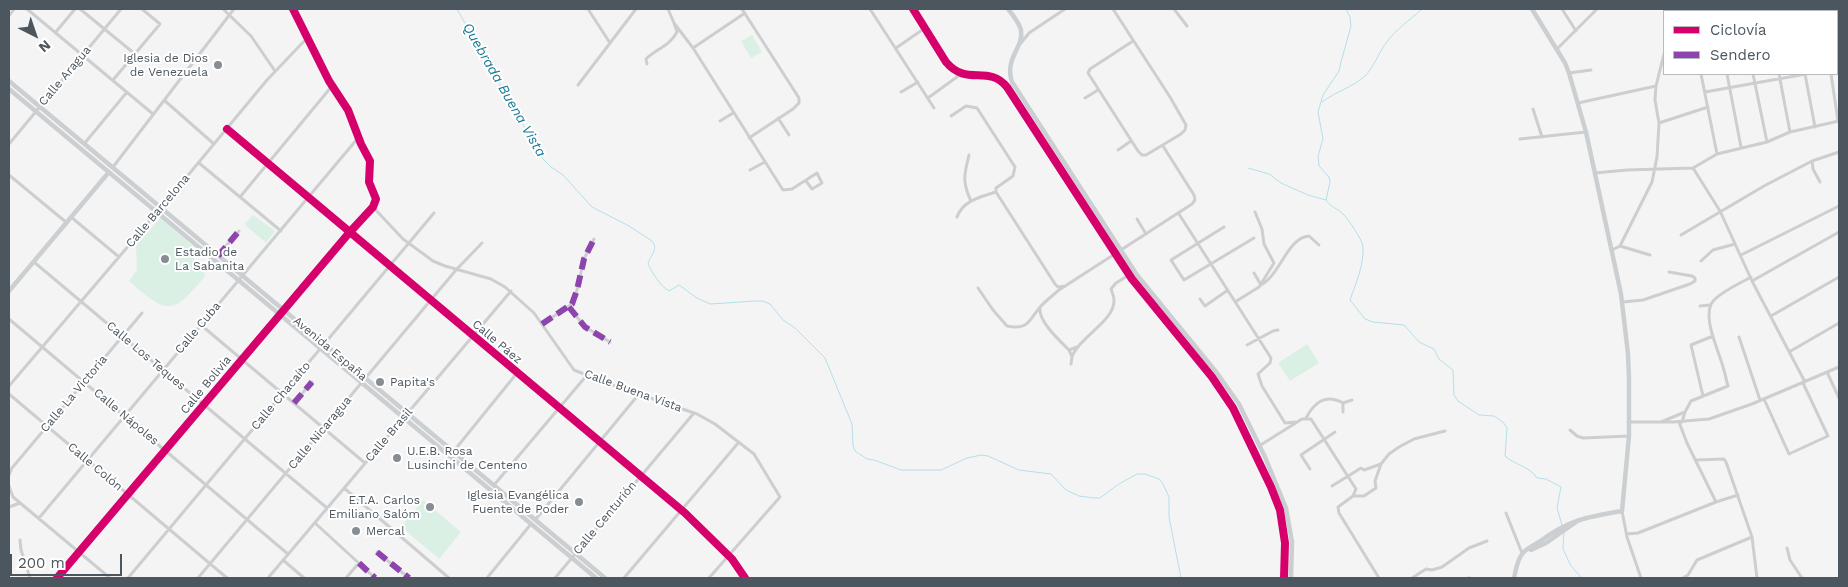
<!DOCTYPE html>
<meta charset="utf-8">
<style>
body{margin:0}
#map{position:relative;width:1848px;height:587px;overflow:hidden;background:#f4f4f4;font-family:"Work Sans",sans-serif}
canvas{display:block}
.frame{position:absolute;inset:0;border:10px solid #4c565f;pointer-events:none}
.legend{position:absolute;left:1663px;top:10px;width:175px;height:65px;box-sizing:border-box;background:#fff;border:1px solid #b7bbbf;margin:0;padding:6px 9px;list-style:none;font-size:15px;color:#4c565f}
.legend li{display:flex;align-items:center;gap:10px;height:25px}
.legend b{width:25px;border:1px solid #b7bbbf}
.north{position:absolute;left:10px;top:10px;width:50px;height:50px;-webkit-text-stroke:4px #fff;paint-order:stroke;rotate:139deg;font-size:14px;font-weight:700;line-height:20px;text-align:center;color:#4c565f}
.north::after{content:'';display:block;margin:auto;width:18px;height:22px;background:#4c565f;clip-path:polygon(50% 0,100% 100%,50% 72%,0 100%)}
.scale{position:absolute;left:10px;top:554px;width:112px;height:22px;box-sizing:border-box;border:2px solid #4c565f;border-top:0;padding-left:6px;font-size:15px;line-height:18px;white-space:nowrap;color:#4c565f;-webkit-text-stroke:4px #fff;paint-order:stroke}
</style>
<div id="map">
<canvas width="1848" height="587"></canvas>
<div class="frame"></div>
<ul class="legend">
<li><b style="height:6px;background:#d6006c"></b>Ciclovía</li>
<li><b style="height:6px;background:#8e44ad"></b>Sendero</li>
</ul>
<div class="north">N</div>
<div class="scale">200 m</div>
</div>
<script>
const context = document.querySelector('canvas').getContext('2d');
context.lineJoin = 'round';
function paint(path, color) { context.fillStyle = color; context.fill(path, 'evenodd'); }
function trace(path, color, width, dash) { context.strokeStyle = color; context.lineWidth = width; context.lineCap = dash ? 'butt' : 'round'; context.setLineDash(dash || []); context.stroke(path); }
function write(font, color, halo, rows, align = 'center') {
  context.font = font + ' "Work Sans",sans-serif'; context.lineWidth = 4; context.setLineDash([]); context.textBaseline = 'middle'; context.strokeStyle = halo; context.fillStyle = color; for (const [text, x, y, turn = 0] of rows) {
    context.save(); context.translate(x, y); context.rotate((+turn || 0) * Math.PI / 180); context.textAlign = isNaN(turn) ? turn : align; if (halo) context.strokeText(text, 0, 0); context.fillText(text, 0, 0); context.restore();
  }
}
const green = new Path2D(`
 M752,35L762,52L751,58L741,41Z
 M253,215L275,231L266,243L244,224Z
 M160,218L194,247V262L206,275C172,316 168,315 129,281L137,270L136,246Z
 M1307,344L1319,363L1290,381L1278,363Z
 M423,500L461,532L439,559L401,527Z`);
const stream = new Path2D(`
 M457,9L542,158L551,167L563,175L592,207L629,226L652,241C659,250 650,255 648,264C652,272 660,286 669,291L679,285L697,298L710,304L755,301H763L770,304L783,320L795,328L825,358L852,424L853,445L855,451L867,459L874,460L901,470H941L967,458L981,455L988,456L1019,470L1051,474L1066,490L1079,496L1094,498H1100L1119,484L1137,474H1145L1159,479L1163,484L1169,497V517L1181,578
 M1346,9L1350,17L1351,26L1341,62L1339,71L1323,95L1318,112L1323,139L1318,156L1319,166L1329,177L1330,182L1326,200C1330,207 1339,209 1344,215C1349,221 1363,240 1363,247C1364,265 1356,283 1350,300L1365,319L1373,322L1404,325L1419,342L1434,349L1439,359L1453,370L1454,395L1458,401L1479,415L1494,416L1503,422L1507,428L1505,456C1515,465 1529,466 1537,478L1546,479L1561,487L1557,508L1562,525
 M1322,102C1335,92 1353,87 1365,76C1374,67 1378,54 1386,43C1395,30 1410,20 1422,9
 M1248,168L1269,174L1281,183L1308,195L1326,200
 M1564,531L1563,549L1571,566L1582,578`);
const street = new Path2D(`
 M27,9L153,114
 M80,9L135,54
 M223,9L251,36L275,71
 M588,9L610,43
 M668,9L674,23L693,48
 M742,9L799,98V103L793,109L749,138
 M870,9L934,108
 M1113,9L1170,97L1186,125L1185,130L1181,134L1146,155H1142L1138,151L1088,73L1090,69L1133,41
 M1174,9L1187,26
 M1562,9L1576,31
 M1701,9L1704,11
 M1807,9V11
 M1686,11L1695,9
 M1749,11L1759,9
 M745,13L693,48L783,190L792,189L817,173L822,183L812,189L806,181
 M1837,13L1839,12
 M9,16L14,9
 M55,33L75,9
 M1021,43L1029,33L1065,9
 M896,48L925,28
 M1557,49L1597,9
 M647,64L646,59C656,49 670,46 677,32L674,23
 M1837,69L1839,68
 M1569,73L1591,70
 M1701,74L1717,154
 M1727,74L1741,147
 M1753,74L1767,142
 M1779,74L1790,132
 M1805,74L1815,127
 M1831,74L1838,121
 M113,80L160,24L142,9
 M578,85L636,9
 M901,92L918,82
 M1705,92L1806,74
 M928,98L961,74
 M1085,98L1098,90
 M164,100L214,144
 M1578,103L1656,86
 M1533,109L1542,137
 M951,116L966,106L977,108L1015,167L1013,176L996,188V192L1055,284L1058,287L1065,286
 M778,118L789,135
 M720,121L733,113
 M1659,123L1708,107
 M227,129L685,513L732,559L745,578
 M1520,139L1586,132
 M9,144L121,9
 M84,144L127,92
 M1118,150L1131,141
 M969,155C964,175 962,182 971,201
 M1812,161L1813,169L1820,182
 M199,163L281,231
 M113,167L234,9
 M1693,168L1720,211L1752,281L1805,382
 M750,170L765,162
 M1595,173L1627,170L1693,168L1717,154L1767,142L1790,132L1839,121
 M9,175L67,223
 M240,197L332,86
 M373,207L403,239L433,261L445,266L491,279L505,287L534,313L574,370L604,382L697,414L715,424L754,454L780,497L709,578
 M1179,214L1271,358L1270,363L1258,374L1262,386L1285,423L1295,422
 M71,217L119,257
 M957,217C963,200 981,197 996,192
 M1137,219L1146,234
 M1224,227L1171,260L1184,280L1254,238
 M1681,235L1764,186L1812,161L1839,152
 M1620,246L1650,255
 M1612,250L1620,246L1652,182L1657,157L1659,123L1655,100L1656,86L1664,54
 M218,255L239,231
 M1741,255L1839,206
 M1701,261L1713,250L1735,244
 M34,262L327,508
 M1254,273L1261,285C1281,274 1287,238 1309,236L1319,245
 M1752,281L1839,232
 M978,288L993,310L1007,326C1029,331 1029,319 1041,306C1047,300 1053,295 1059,290L1192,204L1195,200L1194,195L1163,146
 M1200,299L1205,306L1228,290
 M1235,302L1259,287L1274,263L1264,244L1262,229L1255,212
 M1623,302L1643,300L1690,284L1695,281V278L1692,276L1669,272
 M1700,306L1710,305
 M569,307L585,327L610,342
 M1040,308C1038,321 1060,341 1069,350
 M1771,316L1839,277
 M9,319L288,554
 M542,324L572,304L577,290L584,259L594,239
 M201,325L365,463
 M1739,337L1760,400
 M1247,345L1273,331L1278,330
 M1789,352L1839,323
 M1072,357C1079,337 1115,321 1114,300C1114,296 1112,292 1111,289L1116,283L1129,275
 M1071,364L1072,357L1069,350L1077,347
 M1827,372L1839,398
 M9,386L165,203L267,80L308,37
 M9,394L227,578
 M1703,396L1691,345L1713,336
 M1764,399L1789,454L1828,436L1803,383
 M294,403L312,382
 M1343,412V403
 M1306,418C1315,401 1326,394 1343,403L1352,400
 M1628,422H1673L1709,419L1752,404L1839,367
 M1661,422L1685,412
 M1679,422L1687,443L1716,502
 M1682,422L1685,412L1691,401L1728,386C1726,379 1725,373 1723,367C1719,351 1700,314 1714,300C1724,290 1739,284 1751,277
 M1570,430L1577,436L1583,438L1629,436
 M1259,446L1302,419H1311L1356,489L1353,496L1338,507L1339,513L1379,578
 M453,452L517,373
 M1696,460L1724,459L1726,462L1752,537L1757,578
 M1310,469L1301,455L1335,432
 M9,475L12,468L142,313
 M494,485L587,375
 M9,486L13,497L110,578
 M1332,486L1361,468L1364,470L1381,464L1389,454L1399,447L1414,439L1445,431
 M344,488L449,578
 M1353,496H1364L1376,488L1375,481L1381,464
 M9,507L20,503
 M1622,511L1627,537L1641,578
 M1506,513L1522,553
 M39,518L358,138
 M535,520L639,394
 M315,523L375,578
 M1626,534L1638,533L1716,502L1738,495
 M20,540L21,550L30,578
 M1787,548L1790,560L1802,578
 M377,552L409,578
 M283,560L304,578
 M57,578L349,233L373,207L376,199L369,182L370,161L361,144L348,110L329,81L293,9
 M128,578L434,213
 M198,578L456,270L482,243
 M268,578L511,291
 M346,578L359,563
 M487,578L531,524
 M555,578L694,413
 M624,578L739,442
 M1412,578L1426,569L1432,570L1442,567L1469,548L1487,541
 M1468,578H1470
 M1683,578L1688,575L1697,560L1752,537`);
const secondary = new Path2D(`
 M913,9L946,62C967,87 988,64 1007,87L1132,279L1212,377L1233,408L1271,487L1280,510L1285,543L1284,578
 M1008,9C1013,15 1019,23 1021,30C1024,48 1004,58 1012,82L1137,275L1217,373L1239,404L1265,457L1286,508L1292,542L1291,578
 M9,81L605,578
 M9,89L596,578
 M9,291L109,172
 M1531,550L1546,543L1579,520
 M1514,578C1516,570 1517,559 1523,553C1527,548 1534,545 1539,542C1569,520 1586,517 1622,511L1629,436V379L1628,354L1621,294L1586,132L1569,73L1565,63L1532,9`);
const quiet = new Path2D(`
 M218,256L239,231
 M569,307L585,327L610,342
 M542,324L572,304L577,290L584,259L594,239
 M294,403L312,382
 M377,552L409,578
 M359,563L375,578`);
const cycleway = new Path2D(`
 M913,9L946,62C967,87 988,64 1007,87L1132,279L1212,377L1233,408L1271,487L1280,510L1285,543L1284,578
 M227,129L685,513L732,559L745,578
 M57,578L349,233L373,207L376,199L369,182L370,161L361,144L348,110L329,81L293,9`);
const markers = [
 [218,65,5,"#878d93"],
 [165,259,5,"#878d93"],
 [380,382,5,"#878d93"],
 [397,458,5,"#878d93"],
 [579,502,5,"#878d93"],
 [430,507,5,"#878d93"],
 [356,531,5,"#878d93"]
];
const poiNames = [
 ["Iglesia de Dios",208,58,"right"],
 ["de Venezuela",208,72,"right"],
 ["Estadio de",175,252],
 ["La Sabanita",175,266],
 ["Papita's",390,382],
 ["U.E.B. Rosa",407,451],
 ["Lusinchi de Centeno",407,465],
 ["Iglesia Evangélica",569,495,"right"],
 ["Fuente de Poder",569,509,"right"],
 ["E.T.A. Carlos",420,500,"right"],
 ["Emiliano Salóm",420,514,"right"],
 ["Mercal",366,531]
];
const streetNames = [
 ["Calle Aragua",65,76,-50],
 ["Calle Barcelona",158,211,-50],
 ["Calle Cuba",198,328,-50],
 ["Calle Páez",497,342,40],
 ["Avenida España",330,349,40],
 ["Calle Los Teques",146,356,40],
 ["Calle Bolivia",206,385,-50],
 ["Calle Buena Vista",633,391,20],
 ["Calle La Victoria",74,394,-50],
 ["Calle Chacaíto",281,396,-50],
 ["Calle Nápoles",126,417,40],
 ["Calle Nicaragua",320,433,-50],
 ["Calle Brasil",389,435,-50],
 ["Calle Colón",95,467,40],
 ["Calle Centurión",605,518,-50]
];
const waterNames = [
 ["Quebrada Buena Vista",504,90,60]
];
paint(green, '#dbf0e4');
trace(stream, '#b4deea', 1);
trace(street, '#cccecf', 3);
trace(secondary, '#cccfd1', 4.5);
trace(quiet, '#8e44ad', 6, [12, 6]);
trace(cycleway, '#d6006c', 8);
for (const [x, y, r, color] of markers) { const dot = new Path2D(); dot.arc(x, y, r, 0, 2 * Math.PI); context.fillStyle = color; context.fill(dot); trace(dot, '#fff', 2); }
write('12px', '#4c565f', '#fff', poiNames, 'left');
write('12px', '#4c565f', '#fff', streetNames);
write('italic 14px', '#197b95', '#fff', waterNames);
</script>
